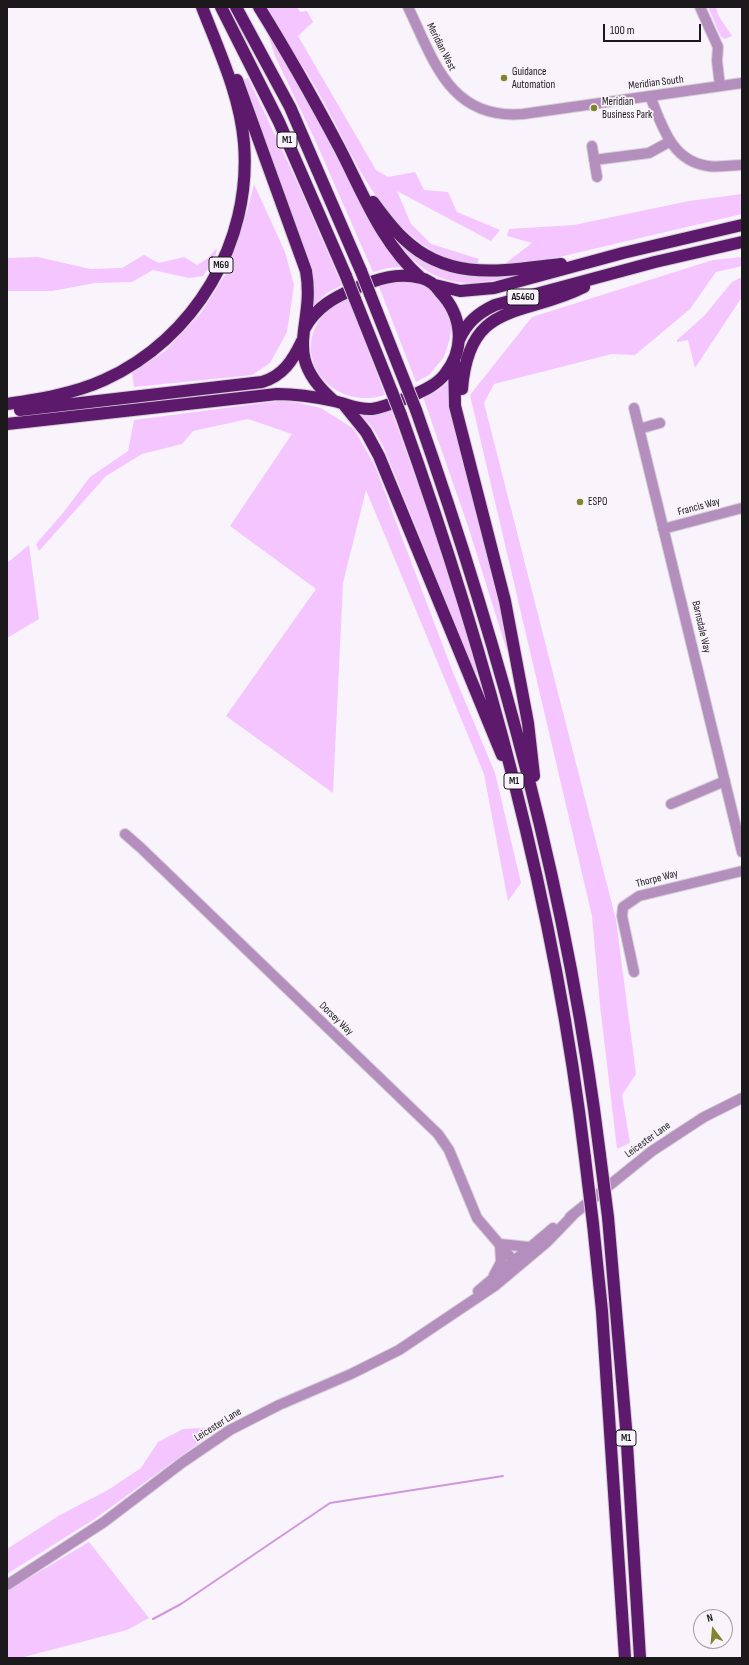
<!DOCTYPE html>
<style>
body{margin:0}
#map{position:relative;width:749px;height:1665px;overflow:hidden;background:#f9f3fb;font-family:"Sofia Sans Condensed",sans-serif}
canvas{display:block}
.frame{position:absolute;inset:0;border:8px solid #1b191c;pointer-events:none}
.north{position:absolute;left:693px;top:1609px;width:40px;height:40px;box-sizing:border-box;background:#f9f3fb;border:1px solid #a09ca2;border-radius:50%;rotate:344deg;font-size:11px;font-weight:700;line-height:16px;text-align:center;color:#1b191c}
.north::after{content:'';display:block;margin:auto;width:14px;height:18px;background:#83842e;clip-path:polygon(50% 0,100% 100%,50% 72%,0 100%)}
.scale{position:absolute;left:603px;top:24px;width:98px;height:18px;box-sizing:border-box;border:2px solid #1b191c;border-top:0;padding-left:5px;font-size:12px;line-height:14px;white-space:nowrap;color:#1b191c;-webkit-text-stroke:3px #f9f3fb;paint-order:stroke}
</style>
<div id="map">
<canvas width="749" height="1665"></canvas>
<div class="frame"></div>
<div class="north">N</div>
<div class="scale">100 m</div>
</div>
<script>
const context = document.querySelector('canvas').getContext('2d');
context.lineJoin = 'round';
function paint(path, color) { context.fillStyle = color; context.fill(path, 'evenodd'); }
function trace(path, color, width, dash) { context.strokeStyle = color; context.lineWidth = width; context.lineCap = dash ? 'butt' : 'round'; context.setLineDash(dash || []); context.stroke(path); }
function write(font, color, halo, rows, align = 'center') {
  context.font = font + ' "Sofia Sans Condensed",sans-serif'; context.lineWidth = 3.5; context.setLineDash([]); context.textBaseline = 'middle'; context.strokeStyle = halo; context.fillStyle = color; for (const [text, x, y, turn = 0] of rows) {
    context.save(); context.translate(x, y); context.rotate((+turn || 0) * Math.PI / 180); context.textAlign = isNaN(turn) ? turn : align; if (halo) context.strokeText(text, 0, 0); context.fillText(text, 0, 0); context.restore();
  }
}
const green = new Path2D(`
 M263,7H297L300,12L307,11L313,22L298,36L376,170L388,177L415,172L424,190L448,192L457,212L500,230L491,241L397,191L411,224L431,244L479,259L477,265C467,263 454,262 445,257C375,225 350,145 313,83C298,57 279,33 263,7Z
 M708,7H716L718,15L732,36L725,39L721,37Z
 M267,31L403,267L388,268L373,272L315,140L275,56Z
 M248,78L299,186L342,285L327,293L314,305L312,273L242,80Z
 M254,184L285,252L294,285L287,332L270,363L252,375L134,387L132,373L165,351L201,313L228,270L248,208Z
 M742,194V214L559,257L522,264L506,263L532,243L507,236L509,229L574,225L689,201Z
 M395,239C436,271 463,277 515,276C459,290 430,285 395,239Z
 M217,248L215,258L203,276L189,278L153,270L132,282L95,283L52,291H7V258L38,257L90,269L122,268L144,255L159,263L184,257L197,265L208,258Z
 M742,257V266L716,272L690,309L635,355L612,354L494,384L484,403L616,920L636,1074L622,1095L630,1143L617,1149L600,1005L592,916L470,395L532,317L713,260Z
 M742,277V297L695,368L688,340L677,342V340L704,316L732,282Z
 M391,280L419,282L432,289L452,318L450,338L444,357L429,375L416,382L378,284Z
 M347,297L350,302L385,395C332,412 287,355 325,313C331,306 339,302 347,297Z
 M451,380L511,650L507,651L468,526L423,397L439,390Z
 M286,400L321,408L354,429L375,466L452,670L495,773L521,883L508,901L484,774L366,490L343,583L333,793L226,716L316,589L230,526L292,434L248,419L193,431L182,444L142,454L106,476L39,551L36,544L63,513L90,477L128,451L134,420Z
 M391,409L433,527L479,672L475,673L384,448L373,428L359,413Z
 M29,545L39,619L7,638V563Z
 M221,1427L96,1518L7,1574V1549L60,1515L108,1490L141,1468L158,1442L183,1429Z
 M89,1542L149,1618L127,1630L20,1658H7V1591Z`);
const stream = new Path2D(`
 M153,1619L181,1604L330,1503L503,1476`);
const minor = new Path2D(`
 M408,7C434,61 450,120 523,114L742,83
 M700,7L718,47L717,61L720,86
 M650,96C662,125 671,161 708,166C718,168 731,165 742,165
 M592,146L597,177
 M594,160L649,153L669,142
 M634,408L742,852
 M639,429L660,423
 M663,529L742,508
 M671,804L725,781
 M125,834L141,848L438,1134L449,1150L477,1218L518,1266
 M634,972L622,916L623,907L639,896L742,871
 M570,1217L652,1151L704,1117L742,1098
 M500,1244L529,1247
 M494,1275L501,1262L500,1244
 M478,1291L553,1228
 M7,1585L104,1522L183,1462L230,1430L279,1405L351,1374L399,1350L496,1285L546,1243L575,1213`);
const highway = new Path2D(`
 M221,7L279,122L346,276
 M236,7L290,107L361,271
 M259,7C287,52 314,100 339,147C363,193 381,243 421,278
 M237,80L306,271C316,327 279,354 334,401
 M373,202C383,215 392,228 404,239C450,283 505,270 561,264
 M435,285L460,291L494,288L623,253L742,225
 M370,294L406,385
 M355,299L392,392
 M459,340C467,322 478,313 495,305L655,262L742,242
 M454,359L455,406L505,601L528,723L534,776
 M462,389C469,299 523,318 584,287
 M7,404C40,399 73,394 104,380C195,339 252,242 244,143C240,95 219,51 202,7
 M345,406L366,432L379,456L502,755
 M20,410L262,382C283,376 293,360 302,341
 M416,410C501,651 569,900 600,1155
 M401,415C487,656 555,904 585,1158
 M7,424L277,394C296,394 316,397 334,401C347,404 358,410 372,409C384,407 396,402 407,398C420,392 436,386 445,374C466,348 462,315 440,292C435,285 430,280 421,278C398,272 377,279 356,288C335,297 316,307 305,328
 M608,1217L626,1428L640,1658
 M593,1224L602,1311L625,1658`);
const highwayBridge = new Path2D(`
 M361,271L370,294
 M346,276L355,299
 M406,385L416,410
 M392,392L401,415
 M600,1155L608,1217
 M585,1158L593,1224`);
const markers = [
 [504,78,4,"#83842e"],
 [594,108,4,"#83842e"],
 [580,502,4,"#83842e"]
];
const shields = [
 [287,140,20],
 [221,265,24],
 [523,297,32],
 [514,781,20],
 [626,1438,20]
];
const shieldNames = [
 ["M1",287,140],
 ["M69",221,265],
 ["A5460",523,297],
 ["M1",514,781],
 ["M1",626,1438]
];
const streetNames = [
 ["Meridian West",441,47,63],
 ["Meridian South",656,83,-7],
 ["Francis Way",699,507,-15],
 ["Barnsdale Way",701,627,77],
 ["Thorpe Way",657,879,-15],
 ["Dorsey Way",336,1019,44],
 ["Leicester Lane",648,1140,-36],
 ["Leicester Lane",218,1425,-32]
];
const poiNames = [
 ["Guidance",512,72],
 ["Automation",512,85],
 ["Meridian",602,102],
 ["Business Park",602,115],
 ["ESPO",588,502]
];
paint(green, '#f4c5ff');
trace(stream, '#d196de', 2);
trace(minor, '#d5d0d7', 12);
trace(highway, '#d5d0d7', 14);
trace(minor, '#b48ebd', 10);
trace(highway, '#5d196b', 12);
trace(highwayBridge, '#d5d0d7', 14, []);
trace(highwayBridge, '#5d196b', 12);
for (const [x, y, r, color] of markers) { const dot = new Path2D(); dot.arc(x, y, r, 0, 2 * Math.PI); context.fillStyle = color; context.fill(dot); trace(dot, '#f9f3fb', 1.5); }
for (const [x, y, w] of shields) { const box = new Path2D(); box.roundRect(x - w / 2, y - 8, w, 16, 3); context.fillStyle = '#f9f3fb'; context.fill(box); trace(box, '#1b191c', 1); }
write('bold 10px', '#1b191c', null, shieldNames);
write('11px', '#1b191c', '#f9f3fb', streetNames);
write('11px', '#1b191c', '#f9f3fb', poiNames, 'left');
</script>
